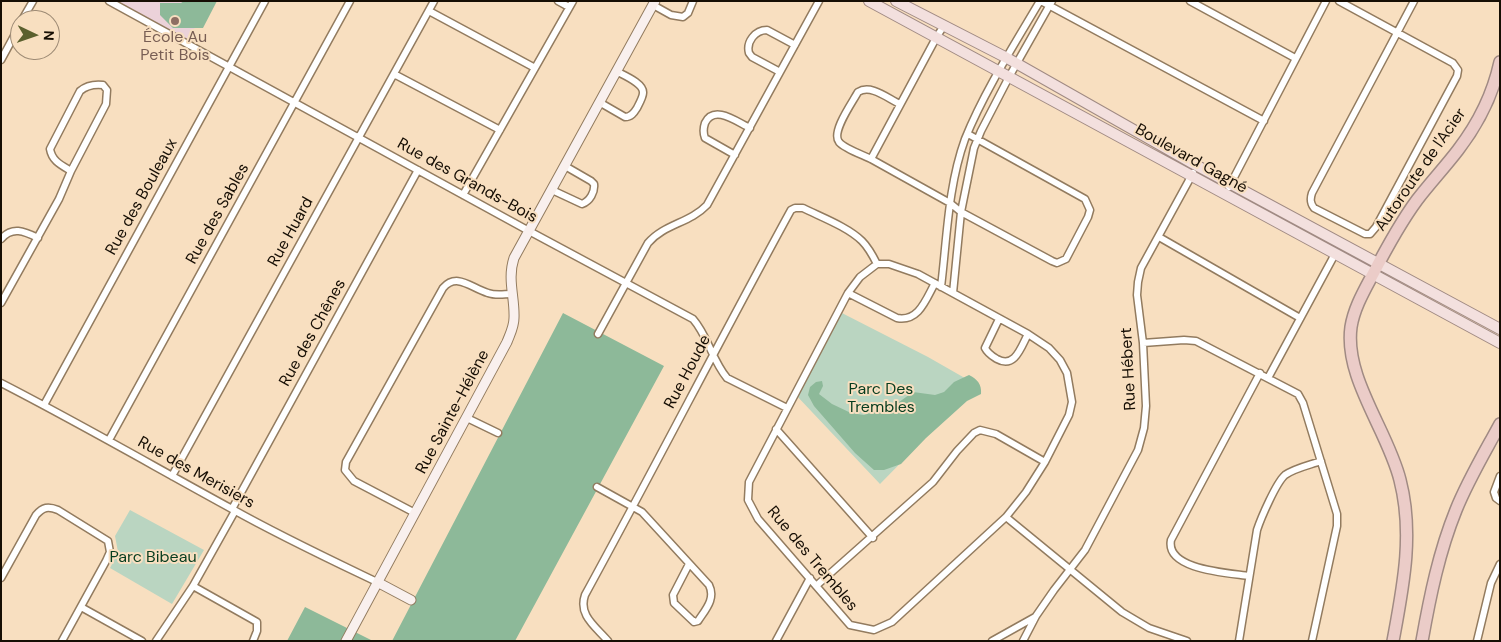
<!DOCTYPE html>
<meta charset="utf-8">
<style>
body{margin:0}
#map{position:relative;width:1501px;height:642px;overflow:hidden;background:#f8dfc0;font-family:"DM Sans",sans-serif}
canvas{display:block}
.frame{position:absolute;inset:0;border:2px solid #160e04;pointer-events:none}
.north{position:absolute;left:10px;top:10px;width:50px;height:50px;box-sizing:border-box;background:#f8dfc0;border:1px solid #9e8b75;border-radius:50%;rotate:93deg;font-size:14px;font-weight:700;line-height:20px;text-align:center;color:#160e04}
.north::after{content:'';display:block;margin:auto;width:18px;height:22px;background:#5b602e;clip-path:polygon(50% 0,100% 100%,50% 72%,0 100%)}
</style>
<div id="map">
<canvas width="1501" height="642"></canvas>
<div class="frame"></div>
<div class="north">N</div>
</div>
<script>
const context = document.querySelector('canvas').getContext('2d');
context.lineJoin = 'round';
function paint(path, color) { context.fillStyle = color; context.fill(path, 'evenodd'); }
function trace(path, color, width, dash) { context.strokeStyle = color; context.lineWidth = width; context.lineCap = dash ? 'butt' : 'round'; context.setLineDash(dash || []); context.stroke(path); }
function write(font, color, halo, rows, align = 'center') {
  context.font = font + ' "DM Sans",sans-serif'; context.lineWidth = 4; context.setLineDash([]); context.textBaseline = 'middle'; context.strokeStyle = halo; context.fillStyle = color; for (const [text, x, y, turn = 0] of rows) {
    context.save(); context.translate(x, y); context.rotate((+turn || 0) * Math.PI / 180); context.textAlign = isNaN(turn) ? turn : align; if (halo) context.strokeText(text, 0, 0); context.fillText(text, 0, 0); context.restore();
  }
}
const education = new Path2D(`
 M114,1H210L188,40Z`);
const green = new Path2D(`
 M838,311L928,357L977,385L880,484L795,394Z
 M130,510L204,550L172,604L110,568L118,552L115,536Z`);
const forest = new Path2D(`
 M184,1H217L203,28H173L160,15V3H181Z
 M563,313L664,366L515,641H392Z
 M969,375C977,379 982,384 981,394L967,401L926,438L901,464L884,470H874L855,453L814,406L808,395L810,387L816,382L822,381L823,386L819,394L832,404L851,413L864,415L895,405L913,392L935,395L944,392L954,382Z
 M305,607L373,641H287Z`);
const street = new Path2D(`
 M109,1L529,231L693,319C708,336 712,360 727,378L787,408
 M558,1L569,7
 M1041,1L1264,121
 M1190,1L1295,58
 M1339,1L1453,63L1458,70L1457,76L1376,227L1370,234H1365L1314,208C1310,203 1310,199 1312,193L1414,1
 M653,5L671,15L683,17L688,13L693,1
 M429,11L535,68
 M22,20L33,1
 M943,27L936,38L871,159L950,203L961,212L1052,261L1057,263L1066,259L1088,217L1090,210L1085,199L968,134
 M1,60L20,25
 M780,72L752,57L749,53C746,42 755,30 767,30L795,45
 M394,74L500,130
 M599,102L625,117C631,117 634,113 637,108C639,104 643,97 643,93C644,83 623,75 616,71
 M735,155L705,138C703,133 703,129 705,123C714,104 737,122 750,128
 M871,159C863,155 845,149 839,142C831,132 852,103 858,92C871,84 887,98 900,104
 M1229,187L1326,1
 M552,190L582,204C590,201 595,192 594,184L591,181L565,166
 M463,195L573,1
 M1159,237L1300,318
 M1,239C12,226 24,231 38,238
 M877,264H889L918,274L1028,334L1049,348L1060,360L1067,373L1072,402L1069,415L1045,462L1026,492L1006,517L892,622L874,630L850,625L758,519L748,500L749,482L848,293L860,277Z
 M941,287C947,238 948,186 965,139C984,92 1014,45 1040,1
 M848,293L897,318C919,322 926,299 935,283
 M953,293L961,212L974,148L981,131L1009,77L1052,1
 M1,303L59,199L71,171L106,104L107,90L103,85C94,84 87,85 80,91L50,149C52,161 61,165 71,171
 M999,319L985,348C988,354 992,356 997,359C1015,369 1021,347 1028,334
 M598,334L648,243C664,224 690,223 707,205L819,1
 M1143,343L1184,340L1196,341L1298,394L1303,403L1337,514V526L1312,641
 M1268,378L1335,254
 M1,383C79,423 155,467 232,509C280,536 329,559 379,583
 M44,405L265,1
 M467,418L498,433
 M776,429L873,538
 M109,440L350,1
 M172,476L434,1
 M1500,476L1494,492L1496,498L1500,501
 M597,487L642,512L709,585C716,599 705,610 698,621L694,622L674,603L673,595L689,564
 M232,509L418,170
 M415,513L354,481L345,470L346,462L443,288C457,272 471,288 488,293C496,296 504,294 512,294
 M1006,517L1122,612L1149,628L1187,641
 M1249,576C1229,573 1165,570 1171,540L1260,373
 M1,578L36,515C43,507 48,506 58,510L108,541L110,552L106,561L62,641
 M193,586L257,622V631L253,641
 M816,586L933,482L957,451L974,433L980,430L996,434L1045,462
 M81,607L142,641
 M156,641L193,586L235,511
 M608,641C595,626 578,615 585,595C655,467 721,338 791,210L795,208H803C821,217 848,227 862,241C869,248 873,256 877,264
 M776,641L810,578
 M992,641L1035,617
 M1023,641L1036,616L1054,590L1085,550L1138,450L1144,428L1146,406L1143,343L1137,295L1138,282L1141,268L1193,173
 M1239,641L1257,530C1261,518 1276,483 1285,475C1295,468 1310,465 1321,461
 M1477,641L1491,583L1500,564`);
const secondary = new Path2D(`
 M379,583L411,600
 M346,641L507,342C510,334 514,327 514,318C515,298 507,279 514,258L655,1`);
const primary = new Path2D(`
 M869,1L1500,343
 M896,1L1007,58L1192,163L1500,329`);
const highway = new Path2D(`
 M1393,641C1403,587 1414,534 1400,480C1388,431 1344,378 1351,327C1354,308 1364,291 1373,274C1386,249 1400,223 1417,200C1430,183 1445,167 1458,150C1478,124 1493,94 1500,62
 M1422,641C1430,596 1439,552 1456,510C1468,480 1485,452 1500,424`);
const markers = [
 [175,21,5,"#8d6e63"]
];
const educationNames = [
 ["École Au",175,38],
 ["Petit Bois",175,56]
];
const streetNames = [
 ["Boulevard Gagné",1191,159,29],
 ["Autoroute de l'Acier",1421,170,-55],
 ["Rue des Grands-Bois",467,181,29],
 ["Rue des Bouleaux",142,197,-61],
 ["Rue des Sables",218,214,-61],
 ["Rue Huard",291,232,-61],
 ["Rue des Chênes",313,333,-61],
 ["Rue Hébert",1129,369,-93],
 ["Rue Houde",688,372,-62],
 ["Rue Sainte-Hélène",453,412,-62],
 ["Rue des Merisiers",196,473,29],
 ["Rue des Trembles",812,559,50]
];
const parkNames = [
 ["Parc Des",881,390],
 ["Trembles",881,408],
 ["Parc Bibeau",153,558]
];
paint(education, '#ebd2d9');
paint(green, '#bad5c1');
paint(forest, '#8db999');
trace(street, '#927b5f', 9);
trace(secondary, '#927b5f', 11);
trace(primary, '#a08a83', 12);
trace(highway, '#a08a83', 14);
trace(street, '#fff', 6);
trace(secondary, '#f9f0ee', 9);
trace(primary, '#f3e0de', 10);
trace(highway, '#ebccc8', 11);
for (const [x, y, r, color] of markers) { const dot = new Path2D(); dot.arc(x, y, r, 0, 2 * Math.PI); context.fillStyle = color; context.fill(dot); trace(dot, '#f8dfc0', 2); }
write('16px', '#785e54', '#f8dfc0', educationNames);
write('16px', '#160e04', '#f8dfc0', streetNames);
write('16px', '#063c1e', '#f8dfc0', parkNames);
</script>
